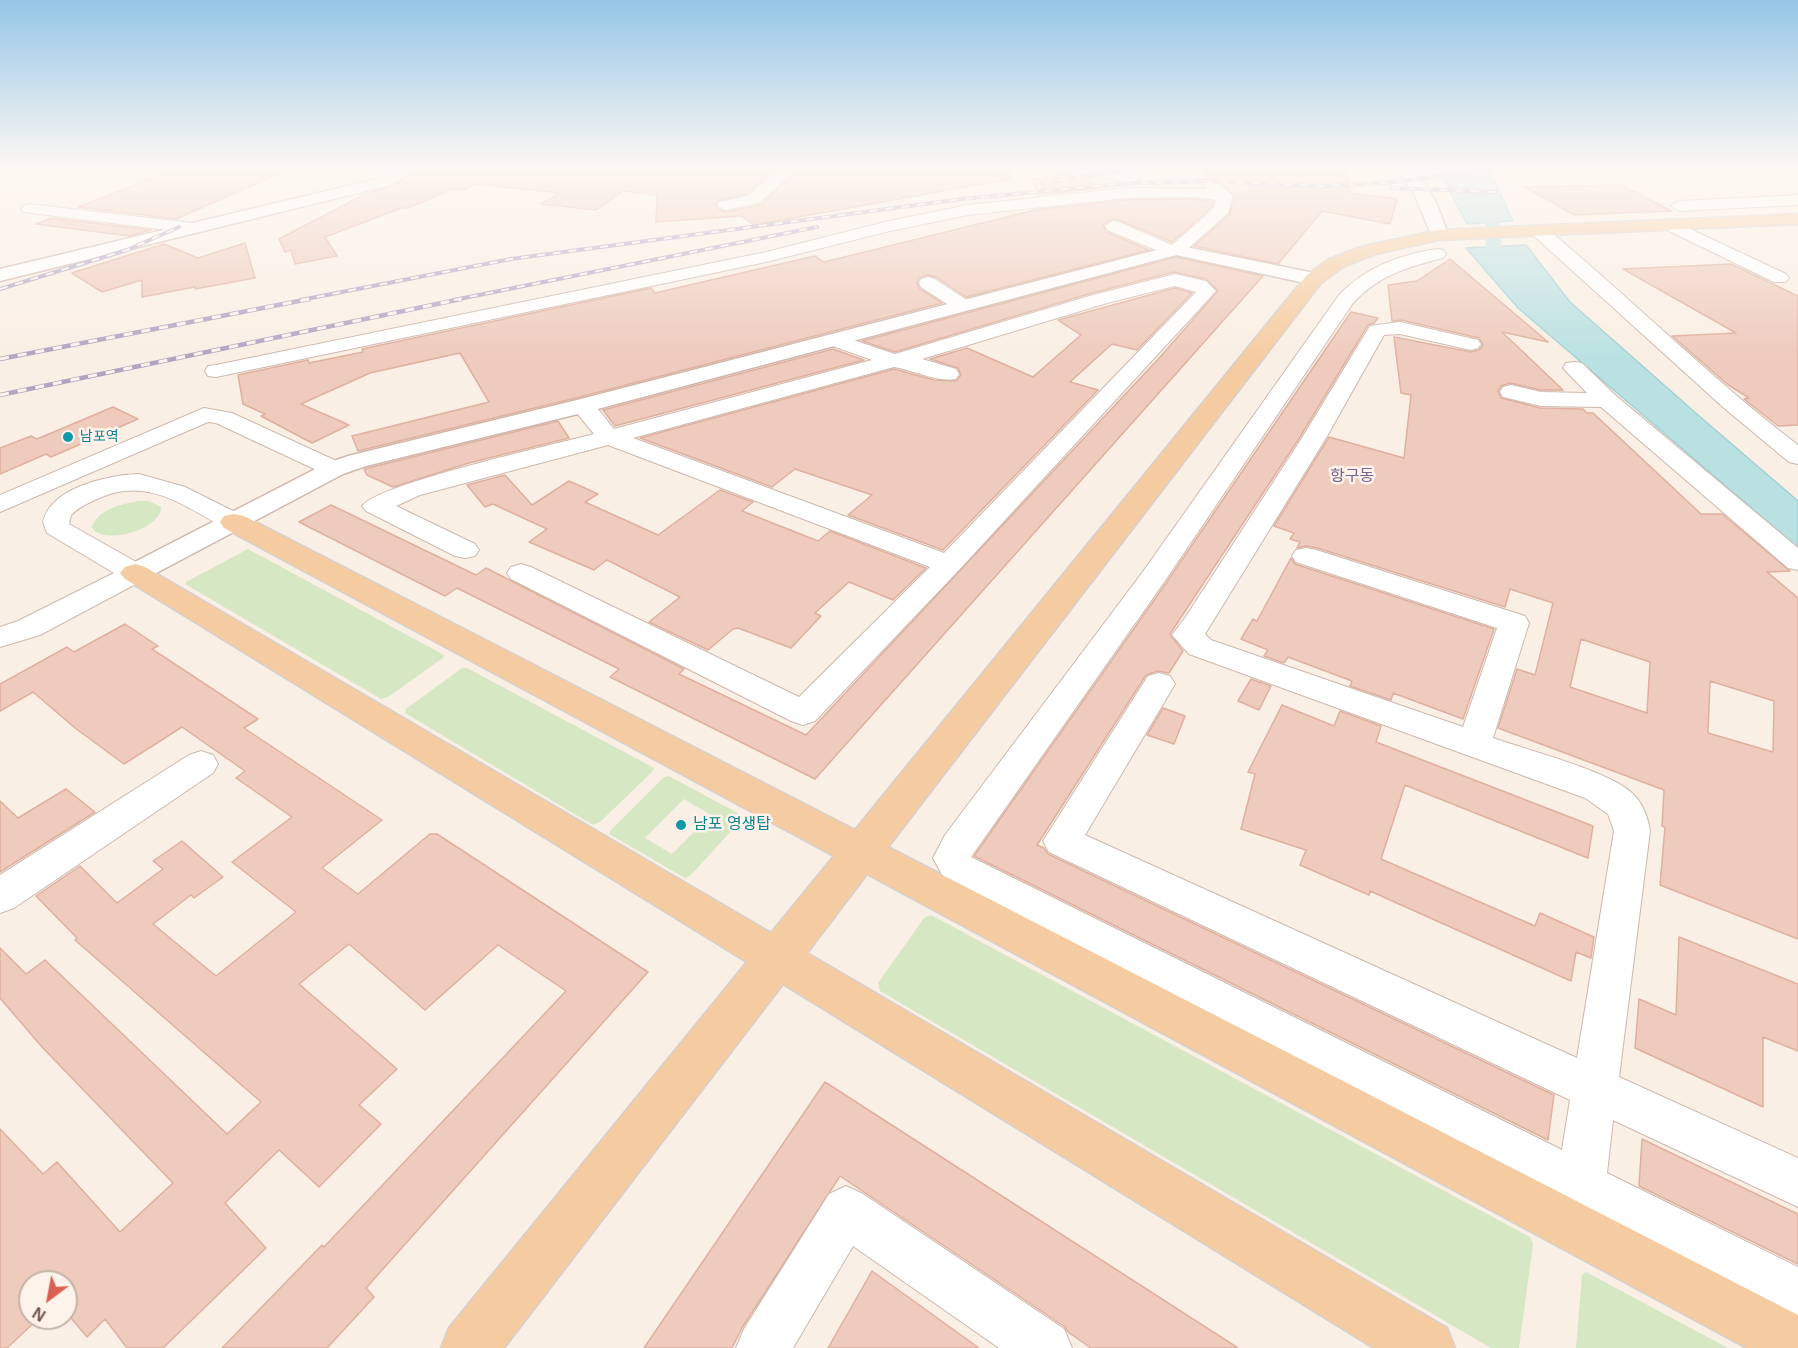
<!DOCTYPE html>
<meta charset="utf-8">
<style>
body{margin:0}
#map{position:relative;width:1798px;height:1348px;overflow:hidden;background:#faefe4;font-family:Helvetica,sans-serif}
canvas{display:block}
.north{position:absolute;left:18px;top:1270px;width:60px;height:60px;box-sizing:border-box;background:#fef3ea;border:2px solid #c6b3aa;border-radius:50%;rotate:212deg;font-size:16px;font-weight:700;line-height:24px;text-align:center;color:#71544b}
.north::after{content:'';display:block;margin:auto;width:21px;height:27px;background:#dc6051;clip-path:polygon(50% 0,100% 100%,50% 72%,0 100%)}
</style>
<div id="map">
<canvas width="1798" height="1348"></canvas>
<div class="north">N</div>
</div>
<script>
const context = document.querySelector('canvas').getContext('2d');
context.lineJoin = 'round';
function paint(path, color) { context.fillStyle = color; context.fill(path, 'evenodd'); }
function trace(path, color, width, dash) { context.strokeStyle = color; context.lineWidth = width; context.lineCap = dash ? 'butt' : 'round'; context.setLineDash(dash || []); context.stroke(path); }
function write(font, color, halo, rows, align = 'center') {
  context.font = font + ' Helvetica,"Noto Sans KR",sans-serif'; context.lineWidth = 5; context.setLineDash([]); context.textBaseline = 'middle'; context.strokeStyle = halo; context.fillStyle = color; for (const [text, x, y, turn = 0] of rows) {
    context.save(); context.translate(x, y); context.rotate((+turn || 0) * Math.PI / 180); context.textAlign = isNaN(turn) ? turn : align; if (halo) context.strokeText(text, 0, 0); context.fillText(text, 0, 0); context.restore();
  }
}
const green = new Path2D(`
 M139,501H149L161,507C162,529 105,546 92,528C96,509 123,504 139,501Z
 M248,549L444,655L443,658L388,697L381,699L185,584L186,582Z
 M462,668H467L654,768L652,772L600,822L593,825L405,713L406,709Z
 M669,776L743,816L742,819L690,876L685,878L609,834L611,830L664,777ZM684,799L711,815L672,854L645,838Z
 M931,915L1530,1237L1533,1244L1519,1348H1491L880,991L878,983L924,918Z
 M1586,1272L1728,1348H1576L1582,1275Z`);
const water = new Path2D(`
 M1438,169H1489L1513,221L1467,224Z
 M1526,245L1570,302L1698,415L1798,501V548L1518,308L1466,248Z`);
const canal = new Path2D(`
 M1492,219L1499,223L1502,248L1521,278L1519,282H1507L1486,248L1485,223Z`);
const building = new Path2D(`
 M177,168H292L176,219L78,207Z
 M420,168H777L747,194L717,201L716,207L725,212L761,205L799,168H1009L1010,179L754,225L741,216L656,222L657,195L624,191L596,210L541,204L559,193L475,184L464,190L452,189L408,208H402L325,237L337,256L295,264L291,250L285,252L279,239L367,193L393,186Z
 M1205,168H1271L1314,172V168H1346L1350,193L1397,199L1390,224L1322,211L1278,264L1194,246L1229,215L1235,197L1216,179L1209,177L1203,181Z
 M1063,175L1083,178L1101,188L1037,195L1033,179Z
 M1621,185L1672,211L1574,215L1525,187Z
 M1193,199L1213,202L1212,207L1172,242L1119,220L1112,219L1103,225L1106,232L1149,250L966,297L936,277L927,275L919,278L917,282L919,288L942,303L576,398L358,451L352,436L489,402L460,353L370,373L301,404L349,425L312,443L261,416L265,414L243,404L238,375L308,360L309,363L363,352L362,349L651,288L655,293L815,256L824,262L1035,210L1126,200Z
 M51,218L151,230L129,236L36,224Z
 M245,243L255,278L195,289V287L142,297V280L102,292L72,273L164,244L198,258Z
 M1176,257L1263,276L815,779L610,677L619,669L457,588L445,596L299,522L331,505L476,575L486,568L684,669L679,674L806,735L1161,356L1218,291L1206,279L1174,272L1092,293L895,352L862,341Z
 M1450,259L1548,342L1502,332L1563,390H1541L1510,383L1501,386L1498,391L1501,398L1540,408L1583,409L1587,413H1593L1701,514H1722L1790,571L1767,572L1798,598V939L1660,885L1665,827L1662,826L1664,790L1498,728L1517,669L1535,675L1553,603L1510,589L1505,607L1317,548L1306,546L1297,548L1300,542L1290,539L1294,533L1274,526L1329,437L1404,458L1411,395L1401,393L1394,337L1471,352L1479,350L1483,345L1479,338L1401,320L1392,321L1388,285L1417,281ZM1581,639L1650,662L1647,713L1570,687ZM1710,681L1774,701L1773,752L1708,733Z
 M1731,264L1798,296V425L1778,426L1744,399L1749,398L1727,384L1672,336L1736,333L1623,269Z
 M1175,288L1192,293L1137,350L1112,344L1070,382L1098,390L943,550L848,515L872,495L795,469L772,487L640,438L894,369L934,380L956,381L961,375L958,368L930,359L967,348L1033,377L1081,335L1058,320Z
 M1351,312L1378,318L1374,323L1368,325L1300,437L1170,634L1183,651L1169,673L1158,671L1146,675L1037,845L1044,848L1048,854L1554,1095L1548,1140L974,856L1164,586Z
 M833,349L864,360L615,426L603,410Z
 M113,407L138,419L51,457L46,454L0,474V448L31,436L37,439Z
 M558,421L569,438L469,463L393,487L367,475L364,469Z
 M505,475L532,505L569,481L598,494L585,502L658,535L720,490L753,502L742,511L818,541L830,531L926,568L893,600L849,582L815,613L821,616L791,648L738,628L733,629L708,650L649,622L680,597L607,560L594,570L529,542L547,529L493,504L485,507L467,485Z
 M1291,558L1295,564L1494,629L1463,719L1393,693L1391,700L1350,686L1352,681L1288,657L1284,663L1264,656L1268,650L1241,639L1253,619L1257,621Z
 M125,624L158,646L152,649L258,719L244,728L382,820L322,868L358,894L430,834H437L648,972L366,1288L374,1297L327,1348H222L322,1245L324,1247L566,991L498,945L425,1010L349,944L299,984L397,1069L359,1105L381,1124L319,1187L279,1150L225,1203L266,1248L163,1348H127L105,1319L87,1337L66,1312V1282H30V1318H39L7,1348H0V1129L43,1174L57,1162L120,1232L173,1183L42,1047L0,998V948L26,974L45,960L227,1134L261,1102L75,940L77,938L36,896L80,866L117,903L163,869L153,861L182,841L223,877L194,898L191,895L153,924L216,976L296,912L232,862L292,817L236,778L245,771L182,727L124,764L75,728L33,692L0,711V684L67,647L74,652Z
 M1251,679L1271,686L1259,710L1238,701Z
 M1282,705L1334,726L1340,711L1381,726L1376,742L1593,826L1588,858L1405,785L1381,859L1535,926L1540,913L1594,937L1591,958L1576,952L1571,981L1370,891L1369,895L1300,865L1306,850L1241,829L1255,774L1248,772Z
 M1163,708L1185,716L1174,744L1147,735Z
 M66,789L95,812L0,872V801L18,818Z
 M1679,937L1798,984V1051L1763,1037V1107L1635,1048L1639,999L1676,1015Z
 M825,1082L887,1122L1238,1348H1091L1068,1332L1065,1327L840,1176L742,1328L732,1348H644Z
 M1642,1139L1798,1214V1264L1639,1186Z
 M872,1271L979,1348H828Z`);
const street = new Path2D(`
 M781,168H797L759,203L725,210L717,205L719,202L748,196Z
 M1050,168C1068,168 1131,167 1141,178L1134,182L1057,172Z
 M1210,179L1215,181L1233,196L1228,213L1182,254L1171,256L1107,230L1105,226L1113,221L1119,222L1172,245L1214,208L1216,200L1193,197L1126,198L968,215L890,231L766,262L216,377L208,376L205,371L208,366L216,365L766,252L889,221L968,205L1126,188L1207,189L1202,184Z
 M1798,195V205L1679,211L1671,206L1679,201Z
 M29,204L192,223L200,228L192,233L23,212L21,209L23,206Z
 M1671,220L1786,274L1789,278L1786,282H1774L1665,229L1663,225Z
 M1540,227L1546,228C1632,299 1710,378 1798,445V464L1789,462L1724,408L1534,236L1532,232L1534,228Z
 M1437,249L1443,250L1446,254L1443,258C1408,267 1379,275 1353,303L1162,585L971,857L1562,1150L1570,1100L1049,852L1043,841L1148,676L1159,673L1170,676L1175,684L1085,835L1577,1058L1614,831L1608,814L1585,798L1189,654L1172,635L1185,618L1302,438L1370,326L1400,322L1478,340L1481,344L1478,348L1471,350L1400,334L1384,335L1326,438L1205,634L1211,640L1463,727L1497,628L1296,562L1292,556L1296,550L1306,548L1316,550L1525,616L1529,623L1493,738C1527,750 1609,771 1632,793C1643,803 1648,818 1650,831L1619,1077L1798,1158V1207L1613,1120L1607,1173L1798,1267V1321L1597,1219L1595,1221L1578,1229L1561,1221L1553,1204L1555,1197L945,880L933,858L945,835L1142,573L1339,295C1366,267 1399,255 1437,249Z
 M1175,274L1206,281L1216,291L959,570L815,721L803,725L791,721L511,579L507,573L511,567L521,564L531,567L799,697L930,567L608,445L420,495L396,506L475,544L479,550L475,556L465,558L455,556L366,511L362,506C377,484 557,444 594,434L571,406L574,401C593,396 603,416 614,429L872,360L827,344L824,340L827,336H841L895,354L1093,295ZM1175,286L1196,292L944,553L633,438L894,367C912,370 940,383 956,379L959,374L956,369L922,359L1107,303Z
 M928,277L935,279L970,302L973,306L970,310H956L921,287L919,283L921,279Z
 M1574,362L1582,363L1615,395L1798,548V570L1788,568L1601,407L1541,406L1503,397L1500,392L1503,387L1511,385L1541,392L1587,393L1563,368L1566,363Z
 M204,408L232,413L343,464L346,469L343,474L334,476L325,474L216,423L208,422L0,512V495Z
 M139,474L185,487L243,516L247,522L243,528L234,530L225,528C181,504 145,475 95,500C86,504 78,508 71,515L69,524L145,567L149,573L145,579L40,635L0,647V627L18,621L114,573L47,533L43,522C51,487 109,475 139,474Z
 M201,751L213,755L218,764L213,773L14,908L0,913V875L189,755Z
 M846,1186L863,1194L1064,1329L1072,1348H999L853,1246L793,1348H736L744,1329L829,1194Z`);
const secondary = new Path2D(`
 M398,168H418L392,184L370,190L0,281V269L360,183L380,178Z
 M1395,168H1411C1431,187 1440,210 1448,235L1445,239H1433L1413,191Z
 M1176,245L1314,273L1321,275L1324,279L1321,283L1314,285L1176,255L590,411L366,466L343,474L145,579L135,582L125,579L120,573L125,567L325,464L348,456L577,400Z`);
const primary = new Path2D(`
 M1798,214V224L1439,240L1375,254L1343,267L1321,283L888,847L1798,1315V1348H1747L867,874L807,953L1447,1328L1455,1348H1374L783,984L504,1348H441L449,1328L747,962L125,579L120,573L125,567L135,564L145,567L771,933L834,856L224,528L220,522L224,516L234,514L244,516L855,830L1307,275L1329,259L1364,246L1439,230Z`);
const railFar1 = new Path2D(`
 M1043,183L1137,168
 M1391,188L1496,192
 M0,289L127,250L179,227
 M301,300L511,259L962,199L1119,184L1205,181L1322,186L1385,183L1497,168
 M454,300L817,227`);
const rail = new Path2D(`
 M0,359L309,299
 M0,395L461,299`);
const markers = [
 [68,437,6,"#0f9aa8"],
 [681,825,6,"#0f9aa8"]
];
const farCulturenames = [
 ["남포역",80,437]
];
const farQuarternames = [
 ["항구동",1352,477]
];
const cultureNames = [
 ["남포 영생탑",693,825]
];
paint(green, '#d6e7c4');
paint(water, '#bae1e2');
trace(water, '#a1d1d3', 1.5);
paint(canal, '#bae1e2');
paint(building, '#eecbbd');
trace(building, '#dfb09f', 1.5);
trace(street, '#cdb8ae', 2);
trace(secondary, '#d0b7ac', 3);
trace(primary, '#d7cfcd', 3);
paint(street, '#fff');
paint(secondary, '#fff');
paint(primary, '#f5cca1');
trace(railFar1, '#b1a4c3', 4);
trace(rail, '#b1a4c3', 4.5);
trace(railFar1, '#fef3ea', 2, [8]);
trace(rail, '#fef3ea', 3, [9]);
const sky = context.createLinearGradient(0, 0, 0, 357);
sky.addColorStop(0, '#95c6e6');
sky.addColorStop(0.47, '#fdf8f3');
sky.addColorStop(1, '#fdf8f300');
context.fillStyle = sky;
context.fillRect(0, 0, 1798, 357);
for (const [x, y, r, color] of markers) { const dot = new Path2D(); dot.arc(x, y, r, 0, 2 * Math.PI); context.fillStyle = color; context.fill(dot); trace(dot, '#fef3ea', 2); }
write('14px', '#0d838f', '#fef3ea', farCulturenames, 'left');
write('16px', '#7a638d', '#fef3ea', farQuarternames);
write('16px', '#0d838f', '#fef3ea', cultureNames, 'left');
</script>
